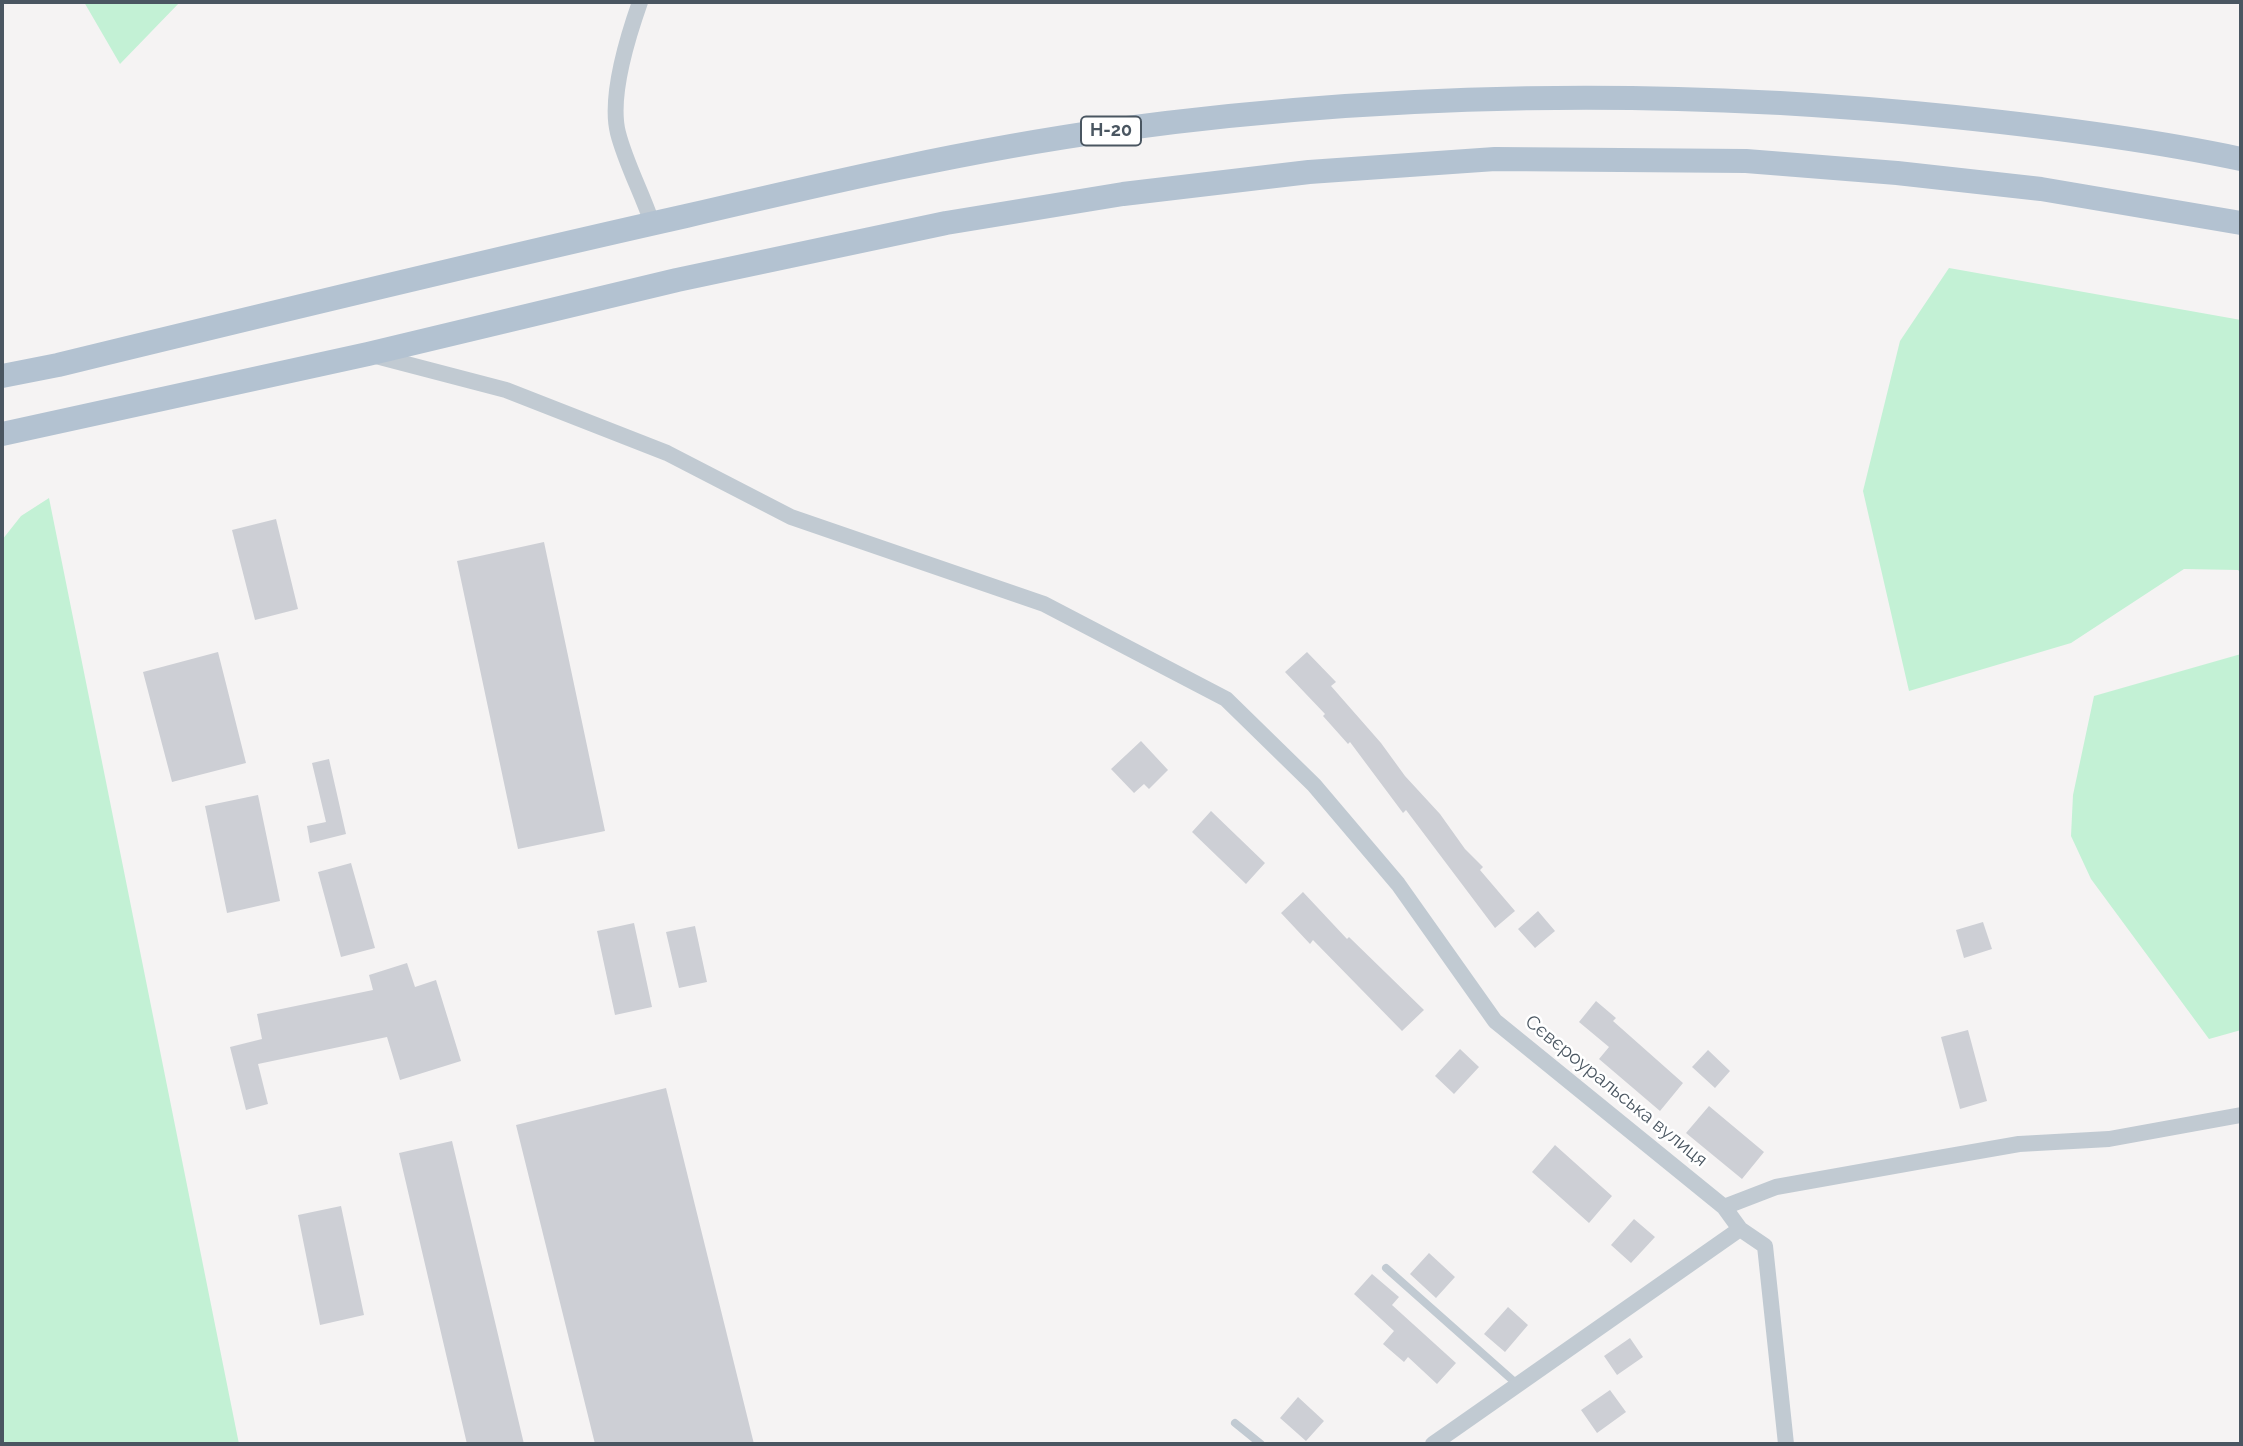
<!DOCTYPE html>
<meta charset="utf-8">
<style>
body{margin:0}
#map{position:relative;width:2243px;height:1446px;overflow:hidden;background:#f5f3f3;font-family:Raleway,sans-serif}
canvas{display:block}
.frame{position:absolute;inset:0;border:4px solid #4a5661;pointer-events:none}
</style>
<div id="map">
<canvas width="2243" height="1446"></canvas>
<div class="frame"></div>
</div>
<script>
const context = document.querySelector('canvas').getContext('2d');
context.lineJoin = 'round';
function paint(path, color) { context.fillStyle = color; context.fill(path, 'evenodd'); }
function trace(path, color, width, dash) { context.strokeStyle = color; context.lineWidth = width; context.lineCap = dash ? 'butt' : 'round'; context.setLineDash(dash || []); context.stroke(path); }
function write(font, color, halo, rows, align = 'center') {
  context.font = font + ' Raleway,sans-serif'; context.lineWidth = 5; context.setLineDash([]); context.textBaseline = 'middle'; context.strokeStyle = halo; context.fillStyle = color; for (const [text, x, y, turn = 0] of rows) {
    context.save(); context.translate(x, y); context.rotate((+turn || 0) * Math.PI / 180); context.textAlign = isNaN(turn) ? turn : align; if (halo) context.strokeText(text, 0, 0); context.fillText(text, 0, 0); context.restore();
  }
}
const green = new Path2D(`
 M84,2H180L120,64Z
 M1949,268L2241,320V573L2238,570L2184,569L2071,643L1909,691L1863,491L1900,341Z
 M49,498L239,1444H2V540L21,516Z
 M2241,654V1030L2209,1039L2091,879L2071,836L2073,795L2094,696Z`);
const building = new Path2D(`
 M276,519L298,609L255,620L232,530Z
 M544,542L605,831L518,849L457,561Z
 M218,652L246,763L172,782L143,672Z
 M1307,652L1336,682L1331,686L1381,743L1405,776L1440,814L1465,849L1483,867L1480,870L1515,911L1495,928L1406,810L1403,813L1350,742L1348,744L1323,716L1325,714L1285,672Z
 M1141,741L1168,770L1149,789L1144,784L1134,793L1111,769Z
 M329,759L346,834L310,843L307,826L326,822L312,763Z
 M258,795L280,901L227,913L205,806Z
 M1211,811L1265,863L1246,884L1192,832Z
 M351,863L375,948L341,957L318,872Z
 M1303,892L1347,939L1349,937L1424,1010L1402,1031L1313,940L1310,944L1281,913Z
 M1538,911L1555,931L1535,948L1518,929Z
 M1983,922L1992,949L1964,958L1956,930Z
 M634,923L652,1007L615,1015L597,931Z
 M695,926L707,982L679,988L666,932Z
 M407,963L415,987L436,980L461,1061L400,1080L387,1037L258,1064L268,1104L246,1110L230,1047L262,1039L257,1014L373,990L369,975Z
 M1596,1001L1616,1018L1613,1021L1683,1083L1660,1111L1599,1059L1609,1047L1579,1022Z
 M1968,1030L1987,1101L1960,1109L1941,1037Z
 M1460,1049L1479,1067L1454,1094L1435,1076Z
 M1708,1050L1730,1071L1715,1088L1692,1067Z
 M666,1088L754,1444H595L516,1125Z
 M1709,1106L1764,1152L1742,1179L1686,1133Z
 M452,1141L524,1444H467L399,1153Z
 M1555,1145L1612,1196L1589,1223L1532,1172Z
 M341,1206L364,1315L320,1325L298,1215Z
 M1634,1219L1655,1237L1631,1263L1611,1245Z
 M1429,1253L1455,1277L1436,1298L1410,1274Z
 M1372,1274L1399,1297L1392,1305L1456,1363L1437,1384L1408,1357L1404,1362L1383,1344L1394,1331L1354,1294Z
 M1508,1307L1528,1325L1505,1352L1484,1334Z
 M1630,1338L1643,1357L1617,1375L1604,1356Z
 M1610,1390L1626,1412L1597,1433L1581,1410Z
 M1298,1397L1324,1421L1306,1441L1280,1418Z`);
const lane = new Path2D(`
 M1386,1268L1518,1385
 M1235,1423L1261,1444`);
const street = new Path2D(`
 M640,2C628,36 609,97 618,133C626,164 642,193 652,223
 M372,355L506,390L667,453L791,517L1044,604L1226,699L1314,785L1398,884L1495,1021L1724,1207L1740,1229L1433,1444
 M1724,1207L1776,1187L1933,1159L2019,1144L2109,1139L2241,1115
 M1740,1229L1765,1246L1786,1444`);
const primary = new Path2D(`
 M2,376L58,365C267,314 476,263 686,216C827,183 968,150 1112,130C1390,92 1676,88 1955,117C2051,127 2147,139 2241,159
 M2,434L368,354L677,280L946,223L1123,194L1309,172L1495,159L1746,161L1897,173L2041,189L2241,223`);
const shields = [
 [1111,131,60]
];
const shieldNames = [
 ["Н-20",1111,131]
];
const streetNames = [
 ["Сєвєроуральська вулиця",1616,1091,39]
];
paint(green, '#c3f1d5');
paint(building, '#cdcfd5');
trace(lane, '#c1cad2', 8);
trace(street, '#c1cad2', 16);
trace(primary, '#b3c2d1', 24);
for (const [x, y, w] of shields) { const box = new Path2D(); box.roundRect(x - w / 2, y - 14.5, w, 29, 5); context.fillStyle = '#fff'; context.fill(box); trace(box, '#4a5661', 2); }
write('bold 18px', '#4a5661', null, shieldNames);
write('19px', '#4a5661', '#fff', streetNames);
</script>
